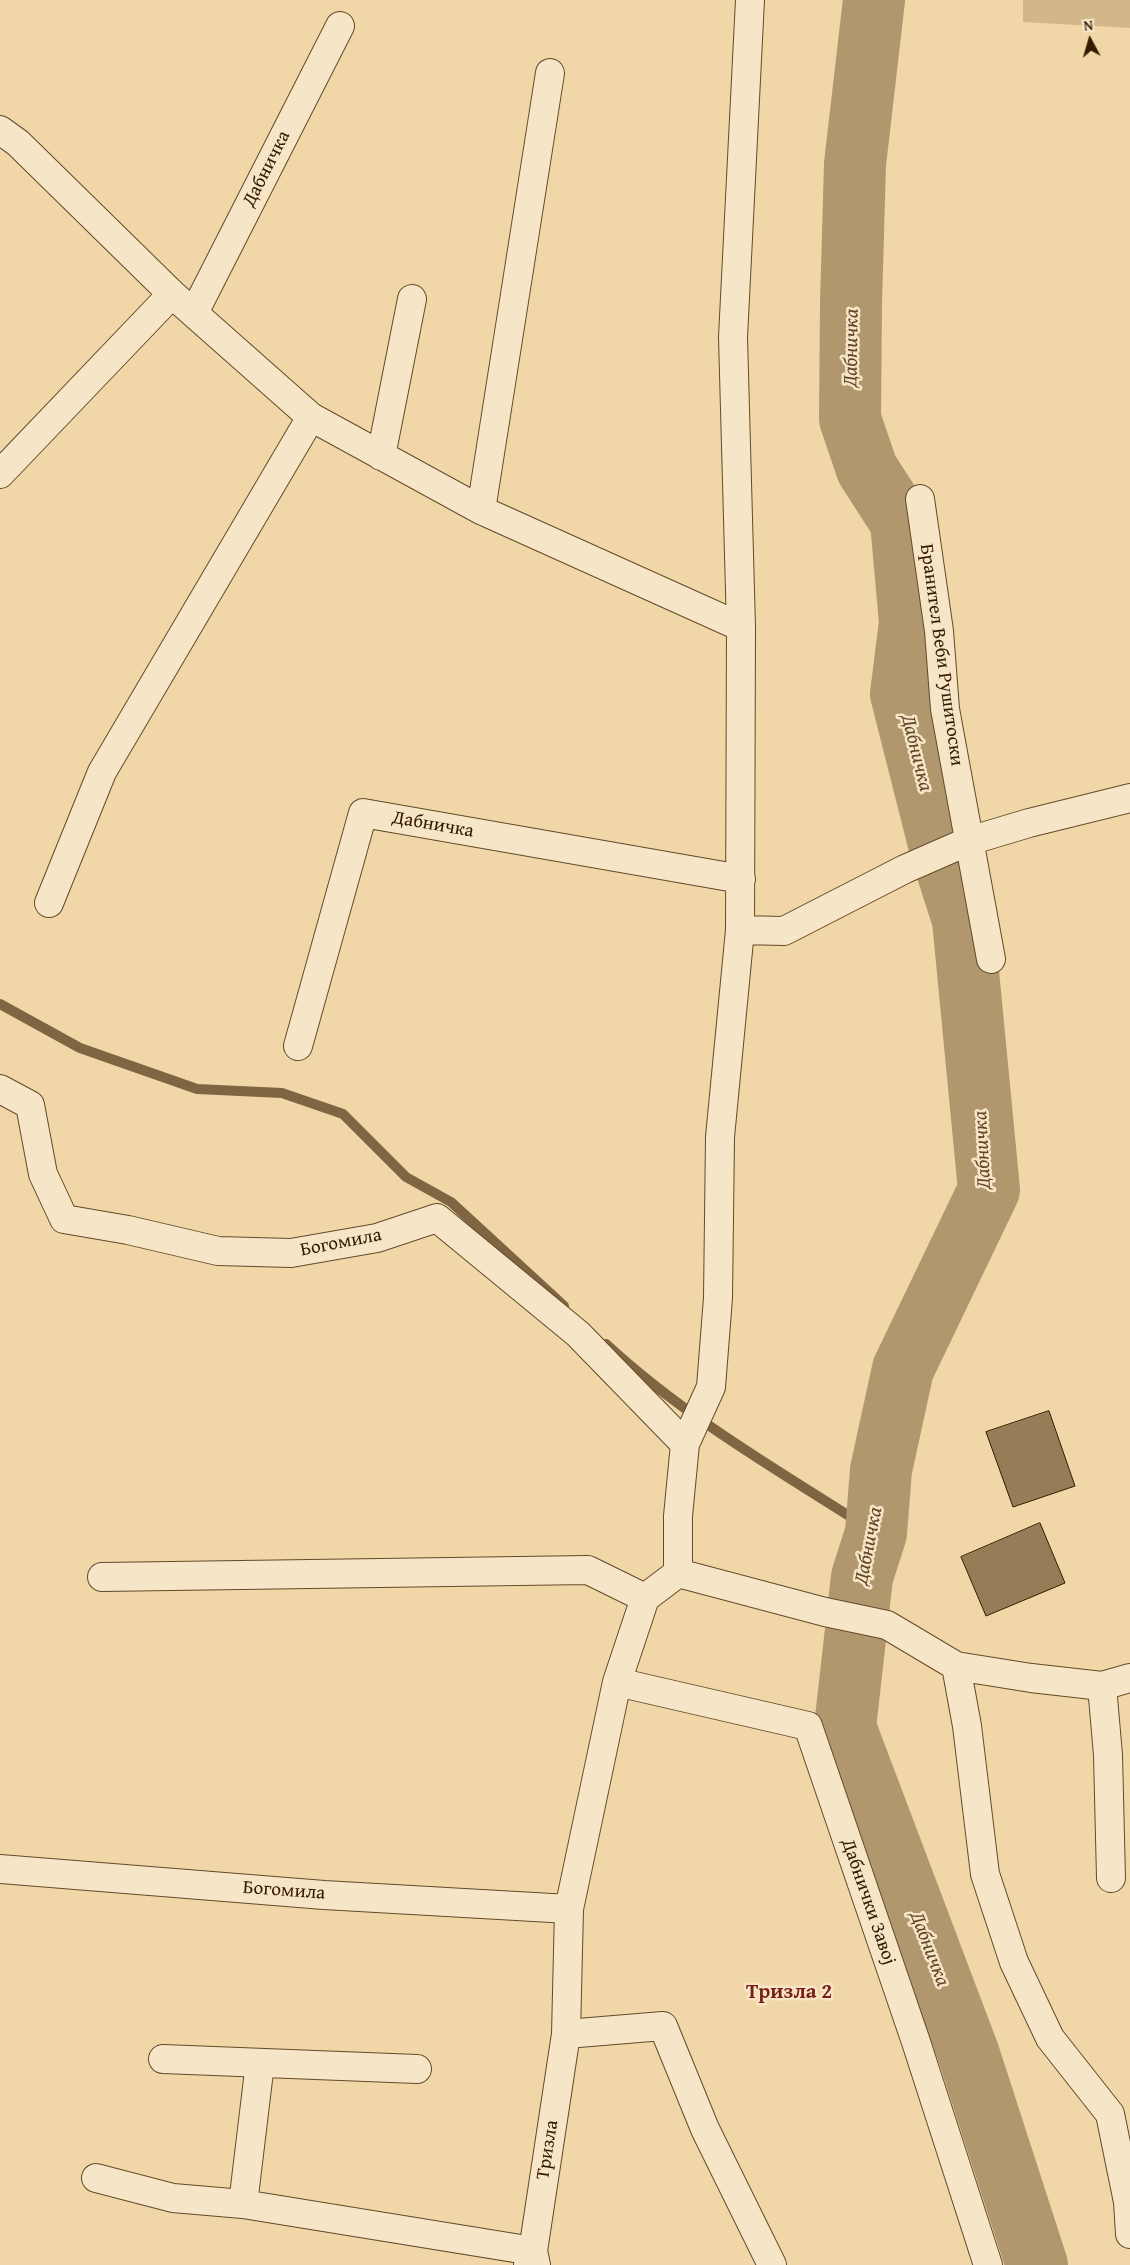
<!DOCTYPE html>
<meta charset="utf-8">
<style>
body{margin:0}
#map{position:relative;width:1130px;height:2265px;overflow:hidden;background:#f1d7a7;font-family:"Gentium Book Plus",serif}
canvas{display:block}
.north{position:absolute;left:1065px;top:15px;width:50px;height:50px;-webkit-text-stroke:4px #f6e5c6;paint-order:stroke;rotate:354deg;font-size:14px;font-weight:700;line-height:20px;text-align:center;color:#341b00}
.north::after{content:'';display:block;margin:auto;width:18px;height:22px;background:#341b00;clip-path:polygon(50% 0,100% 100%,50% 72%,0 100%)}
</style>
<div id="map">
<canvas width="1130" height="2265"></canvas>
<div class="north">N</div>
</div>
<script>
const context = document.querySelector('canvas').getContext('2d');
context.lineJoin = 'round';
function paint(path, color) { context.fillStyle = color; context.fill(path, 'evenodd'); }
function trace(path, color, width, dash) { context.strokeStyle = color; context.lineWidth = width; context.lineCap = dash ? 'butt' : 'round'; context.setLineDash(dash || []); context.stroke(path); }
function write(font, color, halo, rows, align = 'center') {
  context.font = font + ' "Gentium Book Plus",serif'; context.lineWidth = 5; context.setLineDash([]); context.textBaseline = 'middle'; context.strokeStyle = halo; context.fillStyle = color; for (const [text, x, y, turn = 0] of rows) {
    context.save(); context.translate(x, y); context.rotate((+turn || 0) * Math.PI / 180); context.textAlign = isNaN(turn) ? turn : align; if (halo) context.strokeText(text, 0, 0); context.fillText(text, 0, 0); context.restore();
  }
}
const green = new Path2D(`
 M1023,0H1130V28L1023,22Z`);
const stream = new Path2D(`
 M0,1004L80,1048L197,1089L282,1093L343,1114L406,1177L451,1202L564,1306
 M606,1344C687,1419 784,1474 876,1533`);
const river = new Path2D(`
 M874,0L855,164L851,303L850,419L867,469L901,522L910,622L901,694L940,848L963,920L989,1190L903,1369L881,1470L876,1533L862,1577L845,1727L969,2055L1037,2265`);
const building = new Path2D(`
 M1049,1411L1075,1486L1013,1507L986,1432Z
 M1040,1523L1065,1583L986,1616L961,1557Z`);
const minor = new Path2D(`
 M0,130L18,143L172,294L311,417L481,510L741,627
 M194,313L340,26
 M381,456L412,299
 M0,474L172,294
 M920,499L939,631L945,709L991,959
 M481,510L550,73
 M49,903L102,772L311,417
 M740,930L784,931L905,869L969,841L1029,823L1130,798
 M298,1046L363,813L741,879
 M0,1089L30,1105L43,1174L64,1219L128,1230L218,1251L291,1253L377,1238L437,1218L578,1334L685,1444
 M678,1573V1516L685,1444L711,1387L718,1298L720,1137L740,930L741,627L733,337L750,0
 M678,1573L825,1612L887,1625L956,1666L1031,1678L1102,1686L1130,1678
 M102,1577L588,1570L645,1598
 M956,1666L967,1726L985,1874L1014,1962L1050,2038L1110,2114L1128,2202L1130,2234
 M617,1682L808,1726L916,2042L988,2265
 M1102,1686L1108,1755L1111,1878
 M0,1869L324,1895L569,1909
 M566,2034L663,2026L705,2129L772,2265
 M163,2059L417,2069
 M96,2178L173,2198L243,2204L533,2251L536,2265
 M243,2204L260,2063
 M528,2265L533,2251L566,2034L569,1909L617,1682L645,1598L678,1573`);
const streetNames = [
 ["Дабничка",267,169,-63],
 ["Бранител Веби Рушитоски",941,655,82],
 ["Дабничка",433,825,10],
 ["Богомила",341,1243,-11],
 ["Богомила",284,1891,4],
 ["Дабнички Завој",868,1902,71],
 ["Тризла",548,2150,-81]
];
const waterNames = [
 ["Дабничка",852,348,-89],
 ["Дабничка",916,753,76],
 ["Дабничка",983,1150,-93],
 ["Дабничка",869,1546,-79],
 ["Дабничка",929,1949,69]
];
const quarterNames = [
 ["Тризла 2",789,1993]
];
paint(green, '#d1b78b');
trace(stream, '#7f6542', 10);
trace(river, '#b1976e', 62);
paint(building, '#967d57');
trace(building, '#341b00', 1);
trace(minor, '#634a2a', 30);
trace(minor, '#f6e5c6', 28);
write('19px', '#341b00', '#f6e5c6', streetNames);
write('italic 20px', '#604626', '#f6e5c6', waterNames);
write('bold 21px', '#7a1f14', '#f6e5c6', quarterNames);
</script>
